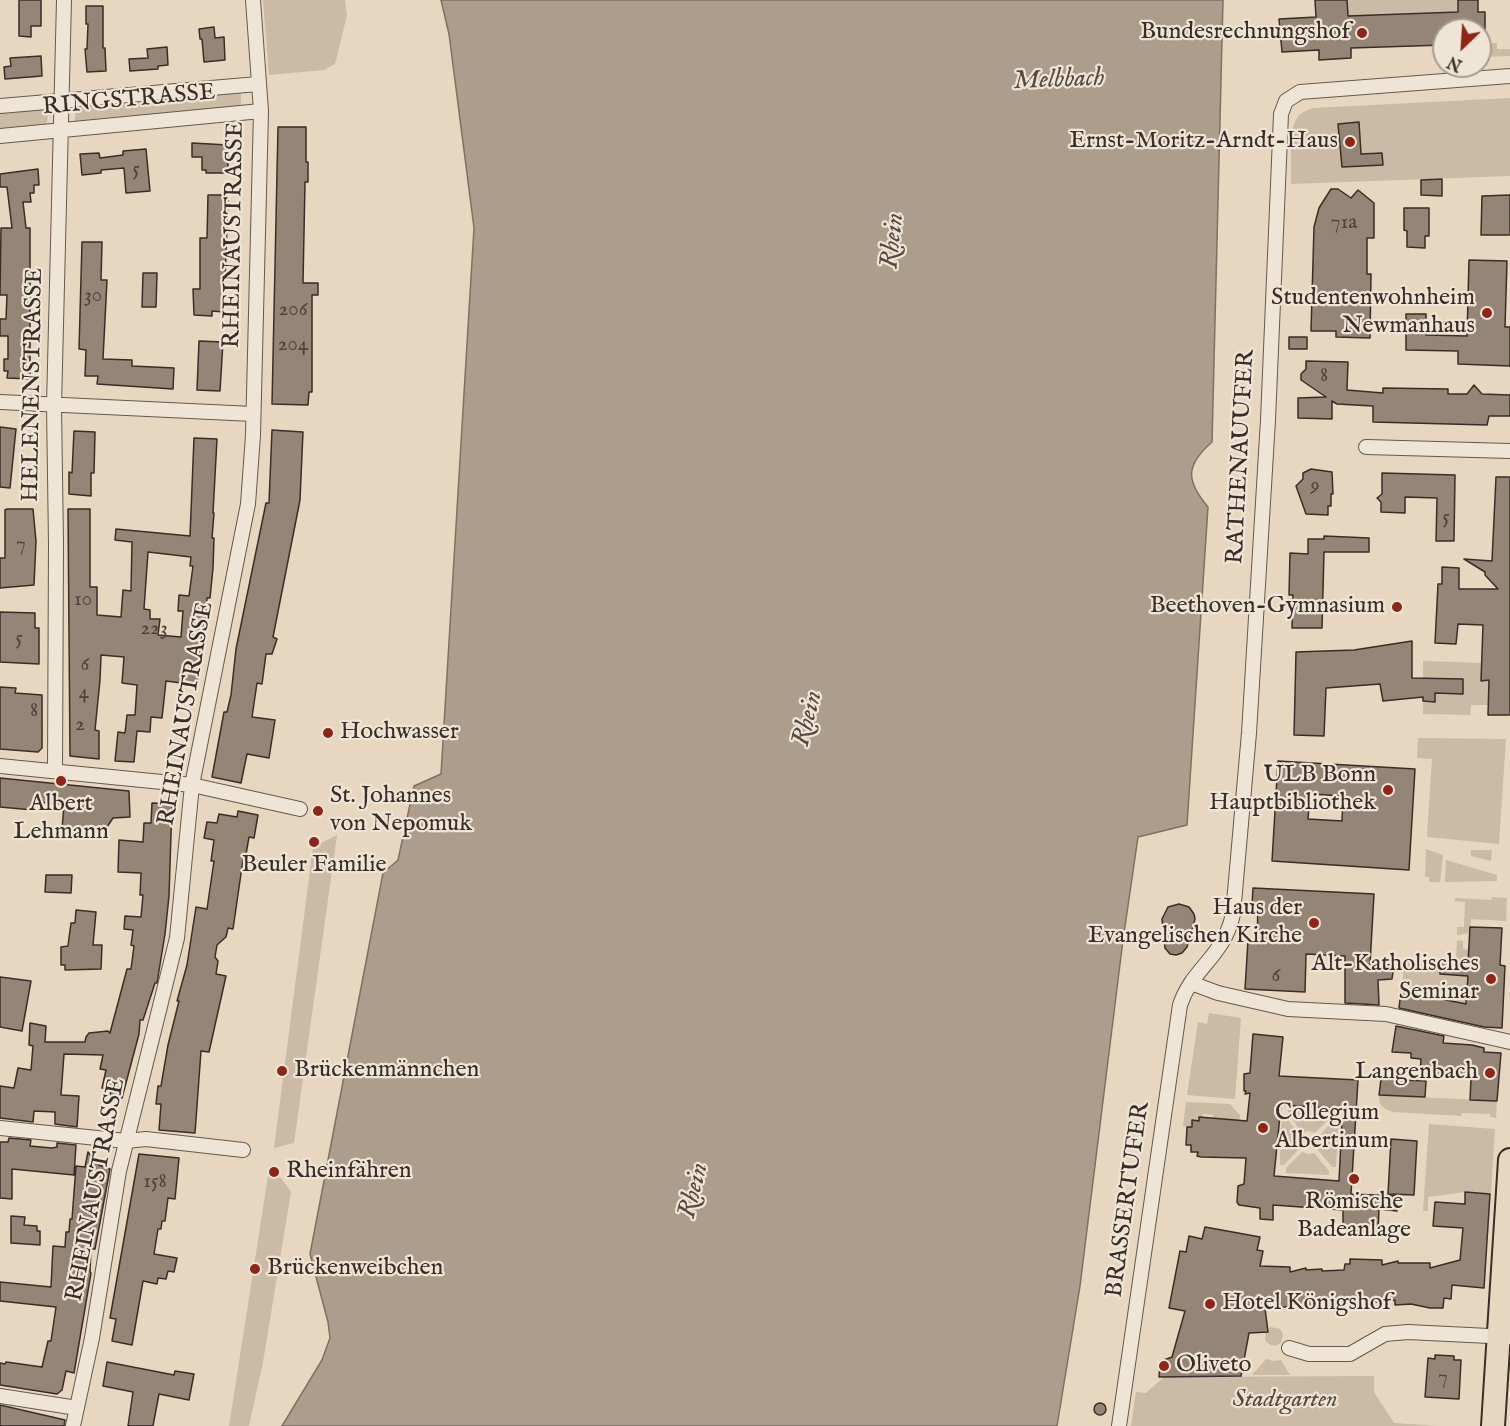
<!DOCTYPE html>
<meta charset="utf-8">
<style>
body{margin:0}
#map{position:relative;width:1510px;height:1426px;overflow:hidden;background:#e7d7c0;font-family:"IM FELL English",serif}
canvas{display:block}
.north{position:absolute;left:1432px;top:18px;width:60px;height:60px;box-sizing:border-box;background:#efe5d6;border:2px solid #a79b90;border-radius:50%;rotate:205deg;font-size:16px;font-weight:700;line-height:24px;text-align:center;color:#3a2d27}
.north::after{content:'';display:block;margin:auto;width:21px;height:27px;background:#8f2418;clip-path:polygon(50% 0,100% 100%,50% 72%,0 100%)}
</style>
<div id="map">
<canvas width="1510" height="1426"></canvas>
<div class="north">N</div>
</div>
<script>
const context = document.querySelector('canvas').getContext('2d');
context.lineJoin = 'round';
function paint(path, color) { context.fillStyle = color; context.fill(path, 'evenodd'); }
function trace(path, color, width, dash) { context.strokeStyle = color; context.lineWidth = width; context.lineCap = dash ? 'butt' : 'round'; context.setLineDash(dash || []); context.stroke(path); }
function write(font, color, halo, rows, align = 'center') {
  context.font = font + ' "IM FELL English",serif'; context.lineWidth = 4.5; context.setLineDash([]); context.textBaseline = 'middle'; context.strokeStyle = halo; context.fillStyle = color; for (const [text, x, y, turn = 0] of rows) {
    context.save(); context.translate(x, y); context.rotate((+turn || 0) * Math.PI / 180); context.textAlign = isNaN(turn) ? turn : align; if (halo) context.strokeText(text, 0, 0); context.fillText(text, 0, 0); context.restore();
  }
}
const green = new Path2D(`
 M263,0H345L347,15L335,64L324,70L269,75Z
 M1347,0H1458V12L1348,16Z
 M1497,43V49H1510V56L1482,57V44Z
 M231,91L241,92V108L75,121L76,106Z
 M1510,98V176L1291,184C1292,168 1288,130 1297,118C1301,112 1307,110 1313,108Z
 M45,108L48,109L47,124L0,129V112Z
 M1423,661L1482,663L1484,680H1489L1488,705H1471L1470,715L1423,714V701H1435V679L1423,678Z
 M1418,738L1506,739L1499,844L1427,837L1432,759L1417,758Z
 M337,835L294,1143L274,1148L313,847Z
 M1426,849L1443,855L1440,882H1429V877H1425Z
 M1471,850H1492L1491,861L1471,856Z
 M1446,860L1497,875V881L1445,882Z
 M1492,897L1507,898L1506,921L1471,919L1470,933L1457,935V927H1464L1465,902L1454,901L1455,898L1491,900Z
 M1457,940L1463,941V949L1469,950V963L1449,962L1450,958H1456Z
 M1405,961L1440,963V974L1470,976L1466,1004L1401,991Z
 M1209,1013L1241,1018L1235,1099L1187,1095L1198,1022L1207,1024Z
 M1379,1095L1497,1101L1496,1118L1490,1117V1114L1462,1113L1461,1116L1393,1112L1385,1109L1380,1104Z
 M1186,1102L1230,1104L1240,1115L1239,1131L1217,1121V1118H1213V1115L1203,1114V1117H1199V1121H1192V1127L1183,1126Z
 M1288,1109L1333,1112V1115L1315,1133L1309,1131L1302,1133L1288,1113Z
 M1282,1116L1286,1117L1299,1135L1297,1142L1299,1149L1284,1165H1280V1151L1290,1142L1281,1130Z
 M1336,1118H1339L1336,1167H1332L1318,1150L1321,1142L1319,1136Z
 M1429,1124L1495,1129L1491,1194L1465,1192L1428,1197V1211H1423Z
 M1302,1152L1308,1154L1314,1153L1329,1171V1175L1286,1173V1168Z
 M268,1176L281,1178L291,1192L263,1362L249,1426H229Z
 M1271,1327L1280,1329L1283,1334L1281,1343C1275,1347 1269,1346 1265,1340L1266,1331Z
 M1266,1359L1274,1361L1281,1360L1290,1375H1252Z
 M1374,1376V1392L1394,1423L1440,1426H1131L1136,1392L1146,1393L1164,1377Z`);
const water = new Path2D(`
 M441,0H1223L1212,442C1186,465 1185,480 1208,507L1187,825L1138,837L1123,940L1080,1286L1057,1426H282L322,1360L330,1338L328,1322L310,1254L383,873L398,860L414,786L441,774L474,228L449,34Z`);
const building = new Path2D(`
 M19,0H41V26H31V37L19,36Z
 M1315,0H1347L1348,16L1458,12V0H1478V12H1485V30H1444V45L1351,48V58L1319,60V50L1282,52L1279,19L1316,17Z
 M86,6H103V48H105L106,71L87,72L85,49H87L88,24H86Z
 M214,27L215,38L224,37L225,60L204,62L202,39H200L199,29Z
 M167,47L168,65L158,66V69L130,71L129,59L148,58L147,49Z
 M41,56L42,76L5,79L4,67L11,66L10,58Z
 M1359,122L1361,154L1382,153L1383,165L1342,167L1338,124Z
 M278,127H306V162H308V182H305L303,283H318V295H312V392H309L308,405L272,404Z
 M192,143L228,145V173H206V170H202V157H192Z
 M146,149L150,191L126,193L124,168L101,170V173L82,175L80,154L99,153L100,158L123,155V151Z
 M38,169L39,185H34V193H30L31,202H23L26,228H30V379L7,378L8,371H4V359H8V336H0V319H6L7,295H0L1,228H12L7,187H0V174Z
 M1442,179V196L1421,195V180Z
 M1331,189H1338L1351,198L1358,190L1374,203V238H1367V274H1371L1370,338L1336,337V331H1311L1314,227L1319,208Z
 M208,195H228L224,312L212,311V316L194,315L193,289H200V238H207Z
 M1510,195V235H1481L1482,196Z
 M1404,208H1429V236H1425V248L1407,247V231L1404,230Z
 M82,242H102L101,280H107L103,359L132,360V366L174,368L173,389L97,384L98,376H85L86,350L79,349Z
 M1469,260L1507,261L1505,327H1510V366L1458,364V351L1406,350V314H1426V335L1467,336Z
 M143,273H157L156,307H142Z
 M1289,337H1307V349H1289Z
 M199,341L223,342L220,391L197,390Z
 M1306,361L1348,362L1347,390L1383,393V388L1448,389V394H1467L1474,385L1482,394L1510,395V416H1489L1487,425L1373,422V406L1337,404L1332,401V419L1298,418V398L1326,397L1301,380V374L1306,369Z
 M0,427L16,429L10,488L0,487Z
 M272,430L303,432L300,500L273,637L277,639L272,654H266L262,684L257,683L252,717L275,720L269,758L247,754L241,783L212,777L224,712H227L231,695L236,649L266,503H269Z
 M74,431L95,432L94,473H91V496L69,494V472L72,473Z
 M194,438L217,439L213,513H214L212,538H214L213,568L210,598H207L205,623H203L197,685L166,681L162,718L151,717L150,732L137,731L134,762L115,761L118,732L125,733L127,715H135L137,685L122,683L124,657L101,655L100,680L95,730L99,731V759L70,756L68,509H90V587H97V615L121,617L123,590L131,591L132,542L115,540L116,529L190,536ZM148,552L191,557L190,566H193L189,596L179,595L178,611H183L181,637L158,635L160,619H150V610L144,609Z
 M1311,469L1332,472L1333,494H1331V506H1328V515L1306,514L1296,486L1303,479V473Z
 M1382,473L1455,475L1454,541H1436L1437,498L1405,497V513L1381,512V502L1377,498L1382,494Z
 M1496,477H1510V715H1488L1489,680L1481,681L1483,625L1458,624L1456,644L1435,643L1438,584H1442V567L1459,568V589H1498L1485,575V572L1464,559L1492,561Z
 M7,509H33L36,541L34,585L0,588V558H5V510Z
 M1324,536L1369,538V552H1324L1322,628H1292L1293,595H1289L1290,553L1308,554V539H1324Z
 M0,612L35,613V628H39V664L0,662Z
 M1412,641V678L1463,679V694L1435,693V702L1423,701V697L1383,701L1380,684L1326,688L1324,736L1294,735L1296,652L1354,650Z
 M0,687L16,688L15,693L42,695V748L38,752L0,749Z
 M1278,761L1415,769L1409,870L1272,861ZM1310,794L1343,796L1342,821L1308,819Z
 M0,778L129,791L130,817L113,818L105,830L81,827L80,831L62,829L64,804L33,802V810L0,807Z
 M152,803L172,804L169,896L165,934L157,983H155L143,1020H140L139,1034L122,1098L110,1096L111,1089L102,1088L106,1070L100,1069L103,1055L64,1054L61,1095L79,1096L77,1127L55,1124V1112L34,1111L33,1122L0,1118V1086L14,1088L18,1068L31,1070L33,1046L29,1045L30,1023L46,1026L45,1042H85L86,1037L89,1033L108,1031L110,1033L127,969H131L134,946L131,945L133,930L124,929L125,916L141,917L143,895H140L141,873L118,872L119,840L143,842L144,823H151Z
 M238,811L258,815L254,838L249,837L245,860H243L233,929L228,928L226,937L217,945L215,957L218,961L216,974L226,976L209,1052L201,1051L195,1133L159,1130L161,1104H156L158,1086H161L168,1045L179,1001H177L187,965L196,907L207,909L214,861H211L214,840L204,838L207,822L217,823L219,814L237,817Z
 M46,875H72L71,893L45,892Z
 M1253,888L1374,894L1370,964L1394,965L1392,979L1378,980L1379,1005L1345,1003V956L1306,954L1305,992L1245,989L1248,940H1257L1258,906L1252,905Z
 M1179,904L1189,907L1194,914L1195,919L1187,947L1182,953L1176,955L1170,954L1165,948L1162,919L1168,907Z
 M76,910L96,912L93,945H102L101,969L65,970V965H61V947L68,946L71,923H75Z
 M1470,927L1502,928L1500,965L1505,966L1502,1028L1484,1027L1399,1008L1401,991L1466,1004L1468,976L1440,974V962L1468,963Z
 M0,977L31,981L22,1031L0,1027Z
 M1396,1026L1444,1036L1443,1043L1472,1045L1484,1048V1052L1501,1053L1497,1101L1470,1100L1471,1078L1420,1075L1421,1059L1411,1058V1053L1392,1052Z
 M1253,1034L1283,1037L1279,1076L1358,1080L1351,1194L1398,1196L1397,1211L1379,1209L1378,1232L1343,1230V1210L1273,1205V1220L1260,1219V1208L1239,1205L1237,1202L1238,1186L1244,1184L1246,1158L1201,1157L1197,1156L1198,1152H1191V1145H1186L1187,1127H1192V1120L1199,1121V1117L1247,1121L1250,1093L1245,1094L1246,1091H1244V1074L1250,1073ZM1281,1105L1344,1109L1342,1121L1339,1181L1274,1176Z
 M1381,1079L1426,1081L1425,1097L1379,1095Z
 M9,1138L31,1140L30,1146L52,1148L57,1147V1143L76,1145L74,1175L12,1169V1199L0,1198V1142H8Z
 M1391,1139L1417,1141L1414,1195L1388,1194Z
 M88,1152L99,1165L110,1169L95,1249H91L90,1272L91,1273L74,1373L66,1371L62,1390L57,1394L0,1385V1363L5,1364L6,1362L42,1367L48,1341H51L56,1307L0,1301V1282L51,1287L53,1246L65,1247L66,1232H69L70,1219H72L76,1166L85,1167Z
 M139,1154L179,1158L175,1199L168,1198L165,1221H162L161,1229H158L154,1254L177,1258L174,1272L168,1271L166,1279L158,1278L157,1284L143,1281L132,1345L112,1341L116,1319L110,1318Z
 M1465,1192L1490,1194L1484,1288L1452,1285L1451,1299L1444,1298L1443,1308H1430L1411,1304L1395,1305V1300L1379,1304V1302L1336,1301L1335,1309L1322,1310L1303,1306L1265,1308L1268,1332L1249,1333L1241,1376L1159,1377L1160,1364L1164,1360L1172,1357L1185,1311L1169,1308L1180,1251L1186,1252L1189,1236L1202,1239L1205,1227L1260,1237L1257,1250L1263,1251L1260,1266L1290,1267V1272L1306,1268V1270L1322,1269V1271L1344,1270L1345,1264H1350V1259L1382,1260V1265L1398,1261V1263H1430V1268L1460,1260L1463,1228L1433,1226L1435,1202L1465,1204Z
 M11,1216L25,1217L24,1225L37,1226V1231H40V1245L11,1243Z
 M1435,1355L1454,1356V1360H1461L1459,1399L1425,1397L1428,1358L1435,1359Z
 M107,1362L174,1375L175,1371L194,1374L189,1400L159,1394L153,1426H128L133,1392L103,1386Z
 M1094 1409a6 6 0 1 1 12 0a6 6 0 1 1-12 0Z
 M0,1405L65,1420L64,1426H0Z`);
const minor = new Path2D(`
 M0,106L258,84
 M0,136L261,111
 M0,402L253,414
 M1366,447L1510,451
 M0,766L192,785L300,809
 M55,770L56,544L54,406L64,0
 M1191,983L1218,993L1288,1009L1386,1014L1510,1042
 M0,1128L126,1141L146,1139L243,1150
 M1289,1348L1309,1354H1350L1385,1334L1408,1332L1510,1337
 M0,1396L77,1408
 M73,1426L92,1338L119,1171L177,938L192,785L248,504L253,435L261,111L253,0
 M1119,1426L1180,1005C1192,968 1224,957 1233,914L1249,733L1268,420L1281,114L1286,101L1300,92L1510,76`);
const primary = new Path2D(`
 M1493,1426L1510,1160`);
const markers = [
 [1362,33,6,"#8f2418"],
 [1350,142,6,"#8f2418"],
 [1487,313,6,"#8f2418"],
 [1397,607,6,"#8f2418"],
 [328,733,6,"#8f2418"],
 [61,781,6,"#8f2418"],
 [1388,790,6,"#8f2418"],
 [318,811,6,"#8f2418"],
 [314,842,6,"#8f2418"],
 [1314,923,6,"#8f2418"],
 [1491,979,6,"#8f2418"],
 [282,1071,6,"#8f2418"],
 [1490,1073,6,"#8f2418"],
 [1263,1128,6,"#8f2418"],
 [274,1172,6,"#8f2418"],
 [1354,1179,6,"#8f2418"],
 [255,1269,6,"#8f2418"],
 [1210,1304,6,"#8f2418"],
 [1164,1366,6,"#8f2418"]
];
const numberNames = [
 ["5",136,171],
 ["71a",1344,224],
 ["30",93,297],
 ["206",293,311],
 ["204",293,346],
 ["8",1324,377],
 ["9",1315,487],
 ["5",1446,519],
 ["7",21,546],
 ["10",83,601],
 ["223",154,630],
 ["5",19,640],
 ["6",85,666],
 ["4",84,694],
 ["8",34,712],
 ["2",80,726],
 ["6",1276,977],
 ["158",155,1183],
 ["7",1443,1379]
];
const poiNames = [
 ["Bundesrechnungshof",1350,33],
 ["Ernst-Moritz-Arndt-Haus",1338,142],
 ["Studentenwohnheim",1475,299],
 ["Newmanhaus",1475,327],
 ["Beethoven-Gymnasium",1385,607],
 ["Hochwasser",340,733,"left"],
 ["ULB Bonn",1376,776],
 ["Hauptbibliothek",1376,804],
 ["St. Johannes",330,797,"left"],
 ["von Nepomuk",330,825,"left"],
 ["Albert",61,805,"center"],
 ["Lehmann",61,833,"center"],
 ["Beuler Familie",314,866,"center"],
 ["Haus der",1302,909],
 ["Evangelischen Kirche",1302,937],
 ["Alt-Katholisches",1479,965],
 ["Seminar",1479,993],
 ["Brückenmännchen",294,1071,"left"],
 ["Langenbach",1478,1073],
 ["Collegium",1275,1114,"left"],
 ["Albertinum",1275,1142,"left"],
 ["Rheinfähren",286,1172,"left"],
 ["Römische",1354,1203,"center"],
 ["Badeanlage",1354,1231,"center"],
 ["Brückenweibchen",267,1269,"left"],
 ["Hotel Königshof",1222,1304,"left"],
 ["Oliveto",1176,1366,"left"]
];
const streetNames = [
 ["RINGSTRASSE",129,101,-5],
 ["RHEINAUSTRASSE",235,235,-89],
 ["HELENENSTRASSE",34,385,-89],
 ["RATHENAUUFER",1242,457,-87],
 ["RHEINAUSTRASSE",187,714,-80],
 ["RHEINAUSTRASSE",97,1190,-79],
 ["BRASSERTUFER",1129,1200,-82]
];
const parkNames = [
 ["Stadtgarten",1285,1401]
];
const waterNames = [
 ["Melbbach",1059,81,-2],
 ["Rhein",894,241,-84],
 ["Rhein",809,719,-76],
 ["Rhein",695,1191,-76]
];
paint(green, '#cabaa6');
paint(water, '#ac9d8c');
trace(water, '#7e7064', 1.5);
paint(building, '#948577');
trace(building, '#3a2d27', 1.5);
trace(minor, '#65584d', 16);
trace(primary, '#3a2d27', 26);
trace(minor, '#efe5d6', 14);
trace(primary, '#e7d7c0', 22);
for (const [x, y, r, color] of markers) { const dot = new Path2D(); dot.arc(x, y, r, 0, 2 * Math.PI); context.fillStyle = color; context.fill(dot); trace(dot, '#efe5d6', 2); }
write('21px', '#50433b', null, numberNames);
write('24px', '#3a2d27', '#efe5d6', poiNames, 'right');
write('24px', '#3a2d27', '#efe5d6', streetNames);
write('italic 24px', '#574940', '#efe5d6', parkNames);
write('italic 26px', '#564940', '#efe5d6', waterNames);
</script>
